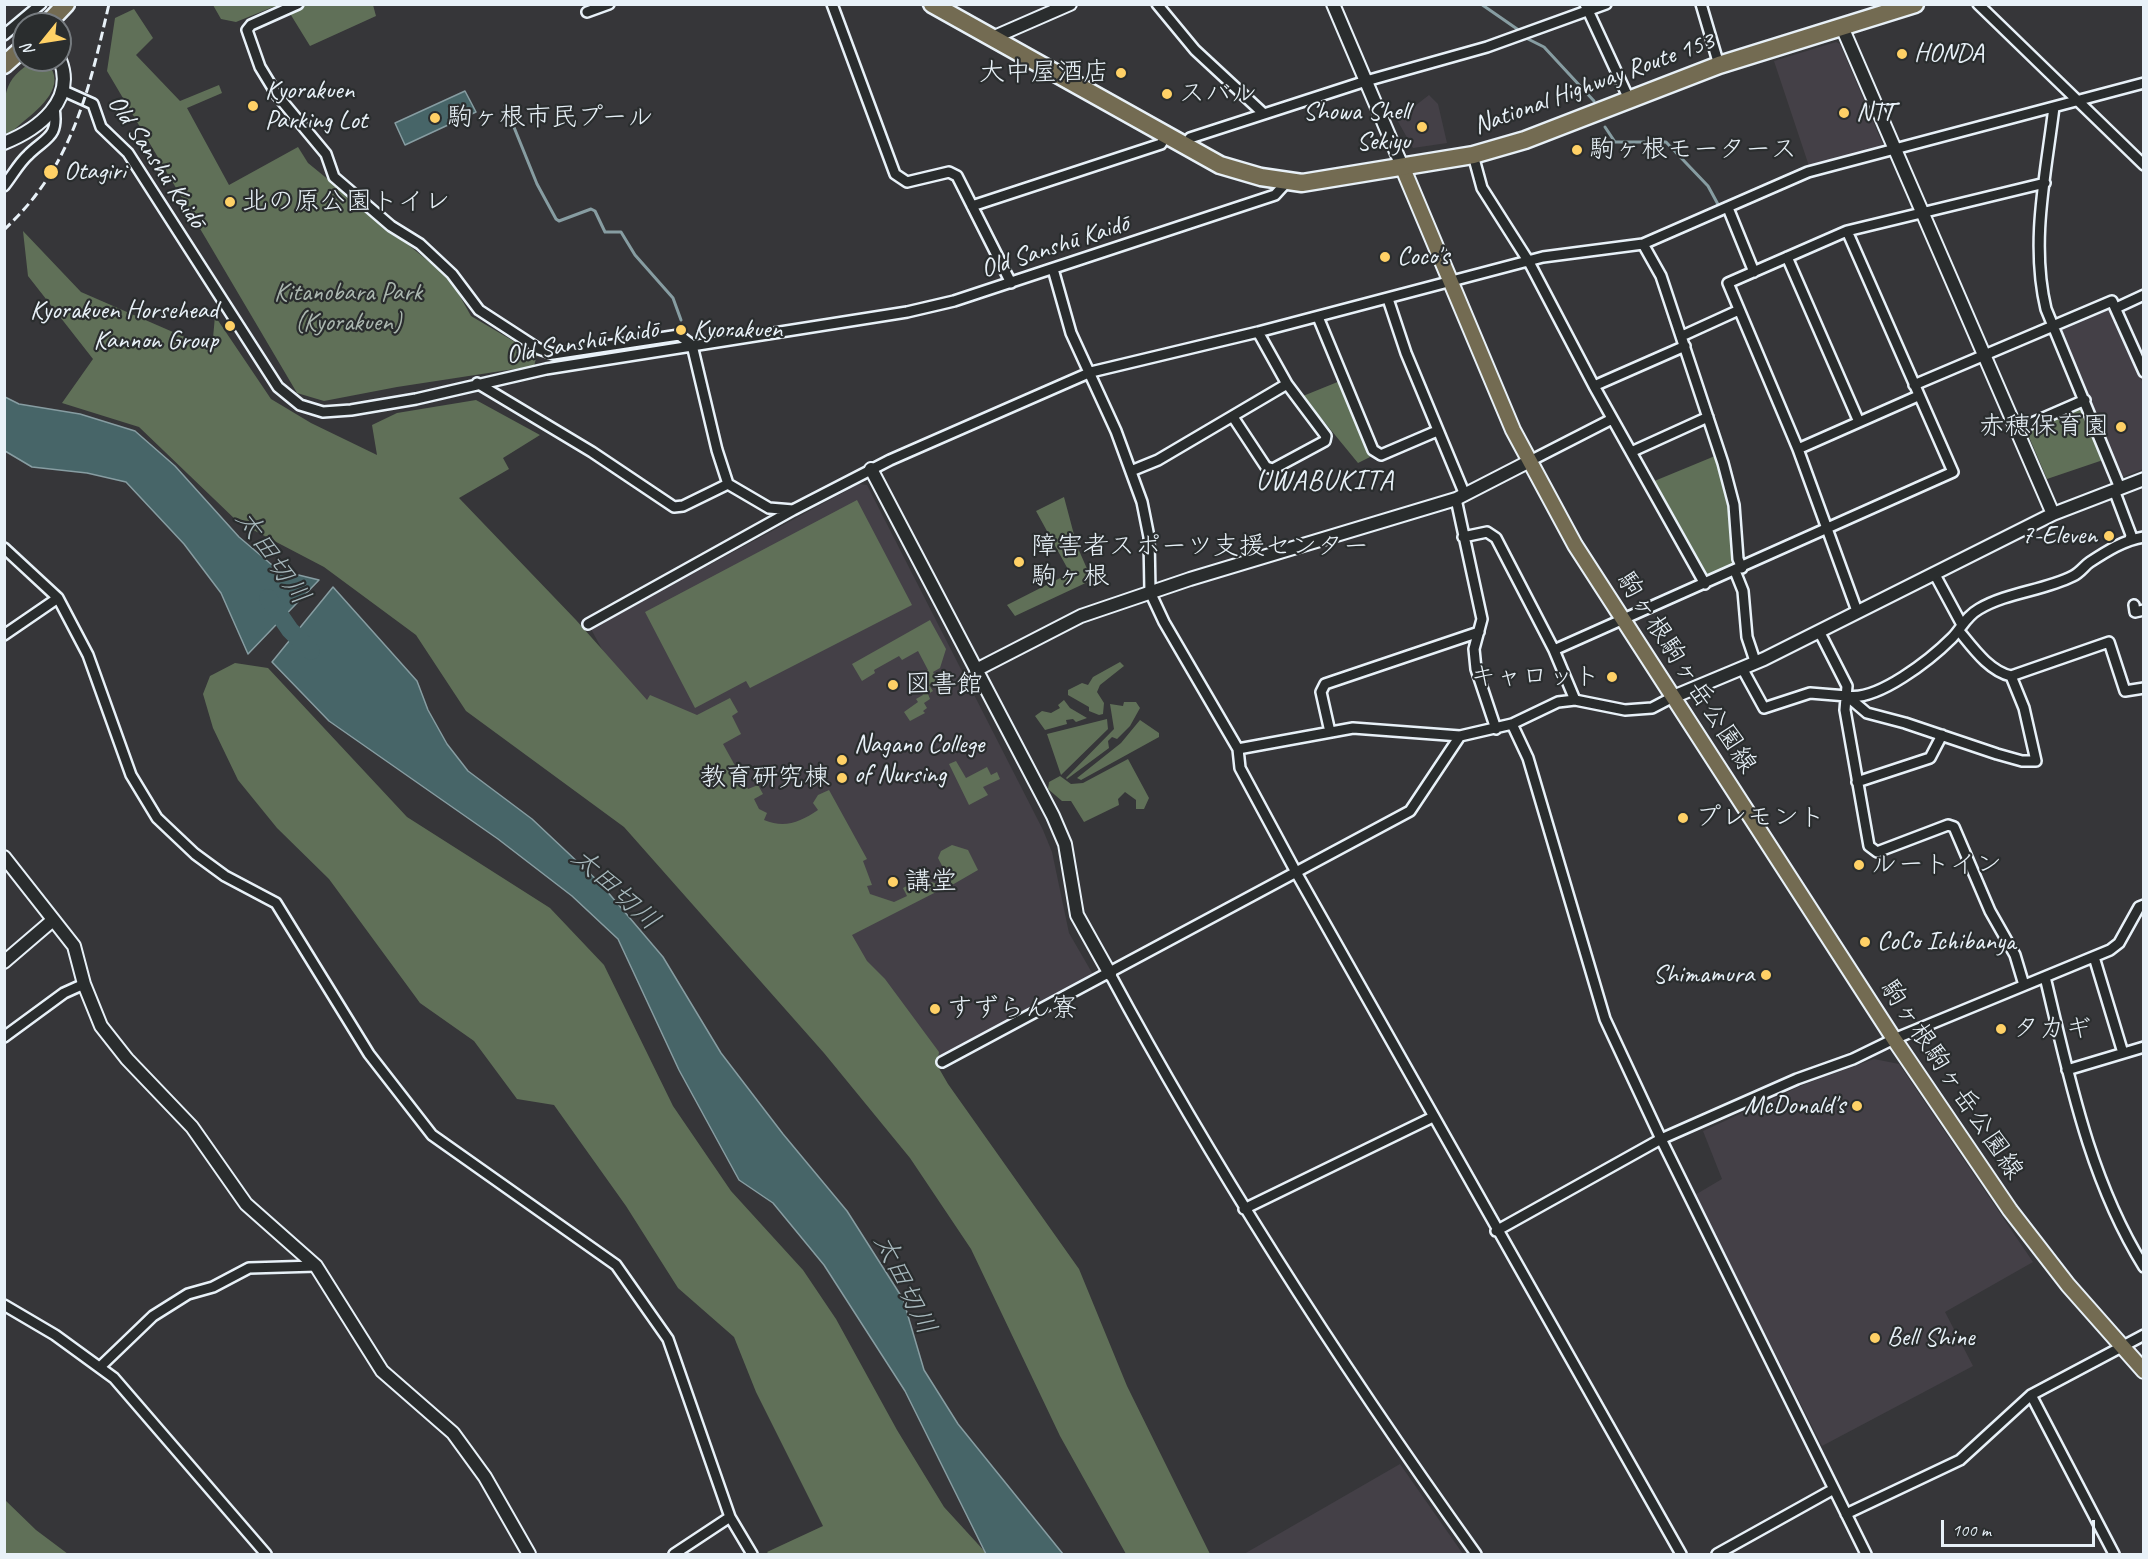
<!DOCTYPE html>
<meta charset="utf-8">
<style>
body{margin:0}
#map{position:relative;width:2148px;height:1559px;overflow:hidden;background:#363639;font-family:Caveat,sans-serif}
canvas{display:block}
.frame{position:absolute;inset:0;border:6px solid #e8f1f8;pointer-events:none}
.north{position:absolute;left:12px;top:12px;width:60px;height:60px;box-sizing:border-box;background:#2a2d2e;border:2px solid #767b7f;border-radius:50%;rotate:240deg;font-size:16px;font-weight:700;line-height:24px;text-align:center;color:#e8f1f8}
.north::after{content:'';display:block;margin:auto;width:21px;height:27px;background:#ffd166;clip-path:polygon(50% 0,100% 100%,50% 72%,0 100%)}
.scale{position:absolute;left:1941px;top:1520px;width:154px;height:27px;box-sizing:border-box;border:3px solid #e8f1f8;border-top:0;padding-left:8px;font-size:18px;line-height:21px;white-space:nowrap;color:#e8f1f8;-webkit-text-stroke:4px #2a2d2e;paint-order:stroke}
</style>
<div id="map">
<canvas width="2148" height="1559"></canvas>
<div class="frame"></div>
<div class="north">N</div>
<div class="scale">100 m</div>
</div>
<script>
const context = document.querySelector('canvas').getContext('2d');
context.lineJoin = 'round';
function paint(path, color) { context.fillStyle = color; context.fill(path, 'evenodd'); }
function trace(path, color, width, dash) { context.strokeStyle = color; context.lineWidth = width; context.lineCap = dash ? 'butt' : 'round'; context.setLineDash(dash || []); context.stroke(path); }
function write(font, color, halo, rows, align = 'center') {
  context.font = font + ' Caveat,"Klee One",sans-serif'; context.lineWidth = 4.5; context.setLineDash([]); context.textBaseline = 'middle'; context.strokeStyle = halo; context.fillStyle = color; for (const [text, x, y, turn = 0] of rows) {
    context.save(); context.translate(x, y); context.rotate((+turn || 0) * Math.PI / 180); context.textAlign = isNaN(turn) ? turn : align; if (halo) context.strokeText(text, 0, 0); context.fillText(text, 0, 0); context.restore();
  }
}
const built = new Path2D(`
 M1836,42L1840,44L1884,147L1810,169L1774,61Z
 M1429,95L1438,104L1447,143L1413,148L1392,111L1411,109Z
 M2106,307L2113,310L2143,384V469L2120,478L2061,332L2063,327Z
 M859,484L867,485L1043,830L1052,852L1069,933L1095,978L925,1069L624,690L591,629Z
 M1874,1059L1899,1064L2033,1262L1945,1312L1973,1366L1822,1446L1695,1195L1722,1179L1703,1131L1805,1084Z
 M1400,1464L1463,1554H1244Z`);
const green = new Path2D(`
 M213,5H373L376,16L310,46L286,7L277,11L273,7L236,22L221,19Z
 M134,9L153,38L136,55L180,101L219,85L222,93L187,108L229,185L298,147L308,163L433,265L452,282L471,316L537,355L534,366L397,387L324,401L297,393L107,71L115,18Z
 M36,60L47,63C68,85 40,108 24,121C18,126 12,133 5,134C4,99 0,79 36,60Z
 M23,231L81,292L212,349L215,316L271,399L311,423L377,455L372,425L397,413L476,400L540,435L503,458L509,469L459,498L576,620L647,700L650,695L697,715L730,698L738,712L732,716L741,734L723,744L748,789L758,785L763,794L754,799L759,809L767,813L764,820C785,829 800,822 818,810L813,803L818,795L829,790L867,859L863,861L872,885L867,886L870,894L894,902L907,896L903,888L920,879L924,887L932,882L937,884L940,890L852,935L867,961L885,979L939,1052L937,1065L948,1084L1079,1269L1127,1386L1210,1554H1126L1060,1436L971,1249L910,1158L824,1053L624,827L466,711L416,635L324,567L238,522L139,427L62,403L93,359L28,276Z
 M1340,381L1370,457L1358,463L1303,396Z
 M2079,407L2085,409L2106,459L2047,479L2026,430Z
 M1715,456L1728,506L1735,562L1733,567L1709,577L1703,573L1652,482Z
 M1064,497L1077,546L1092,580L1015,616L1007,605L1070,573L1036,511Z
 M857,500L912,605L750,688L746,681L695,708L645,612Z
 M930,620L946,649L940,668L933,672L937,680L929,685L933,691L928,694L930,699L924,703L927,708L923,711L925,713L910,721L904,712L918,702L916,699L923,695L919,687L925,683L921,674L928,670L918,651L902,660L899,656L874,670L875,673L862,681L852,664Z
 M1120,662L1124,666L1100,685L1097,692L1104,703L1103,714L1099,715L1089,711V707L1068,695V690L1082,683L1088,685L1093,677Z
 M235,663L268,668L407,817L550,908L604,965L673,1106L731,1191L803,1270L836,1319L897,1430L944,1507L987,1554H769L767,1552L823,1526L756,1392L734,1337L678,1288L626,1206L554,1105L517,1099L474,1041L420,1003L329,879L277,828L238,780L213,728L203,694L210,676Z
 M1064,700L1070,708L1087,718L1076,722L1073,719L1066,720L1067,724L1045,730L1035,716L1042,711L1051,713L1060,708L1058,705Z
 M1124,702H1136L1140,708L1130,726L1117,739L1112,737L1108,741L1109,748L1067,779L1066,778L1114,729L1110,704L1123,706Z
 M1107,719L1108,729L1061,775L1047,734Z
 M1140,720L1159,733V737L1081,780L1077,778L1121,743Z
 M1128,759L1149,798L1144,809H1136V800L1125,792L1118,799L1119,805L1084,822L1071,801H1062L1048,789L1049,782L1060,776L1071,784L1083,783Z
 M956,761L966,778L987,767L991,775L997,772L1000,779L983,787L988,795L969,805L949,764Z
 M952,845L968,850L978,870L952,885L938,858L941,851Z
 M4,1499L36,1530L68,1554H5Z`);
const water = new Path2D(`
 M465,91L476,112L405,145L395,123Z
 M5,397L19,404L80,414L135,431L175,466L239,537L278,570L319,580L248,654L221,593L184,544L126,482L87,473L32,467L5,451Z
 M333,587L417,681L428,710L447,744L468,771L532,819L600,883L663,957L721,1053L783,1134L847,1211L903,1299L924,1370L958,1424L1063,1554H986L905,1391L824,1265L773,1203L739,1180L679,1070L618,939L572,896L498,839L329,721L272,662Z`);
const stream = new Path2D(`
 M1481,4L1520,31
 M1528,39L1544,47L1594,101
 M505,105L537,184L556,219L559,221L591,209L595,211L605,232H621L635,255L673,298L681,320
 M1605,127L1615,142H1666L1708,186L1720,208`);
const river = new Path2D(`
 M268,598L290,630L311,651`);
const street = new Path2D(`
 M298,4L251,25L247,30L260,67L277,95L326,154L334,177L391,226L420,244L452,274L479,310L539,349L553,354L679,335L692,345L717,450L728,484L769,508L793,510L890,460L1091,372L1258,332L1543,257L1643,244L1808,172L2144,83
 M832,4L895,174L907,182L949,172L957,176L1011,283
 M1157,4L1195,50L1264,114
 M1585,4L1629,99
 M1701,4L1719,65
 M1978,4L2144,165
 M587,12L609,4
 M4,35L41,4
 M64,91L93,104L101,127L128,153L278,387L300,405L323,412L351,410L416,399L546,369L907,312L954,301L1275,195L1286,183
 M2054,107C2046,174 2030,242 2046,309L2120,488
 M1185,145L1190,138L1366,81L1487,47L1606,4
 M1473,155L1482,188L1529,262L1594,386L1705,584
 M4,186C12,176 19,163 28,155C46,137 59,138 54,108
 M972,206L1161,144L1166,135
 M1728,208L1754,272
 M1643,244L1661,276L1723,463L1734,505L1738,559L1742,568
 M1787,257L1859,422
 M1053,269L1071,333L1116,431L1142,502L1149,537L1150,592L1164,622L1238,749L1353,728L1460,736L1512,724L1558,702L1575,700L1625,710L1652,708L1673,697
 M1388,299L1406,353L1465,495
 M2116,308L2144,295
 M1318,317L1373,450L1381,455L1437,431
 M1682,336L1739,310
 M477,383L592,452L674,507L683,506L728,484
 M1914,385L2112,301L2144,372
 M1594,386L1685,346
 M1233,417L1266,467L1273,469L1325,441L1326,436L1287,384
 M2016,430L2085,400
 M1798,449L1918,396
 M1631,452L1708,417
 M1528,462L1612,419
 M1131,471L1158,460L1287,384L1258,332
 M2114,490L2131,535L2130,539
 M1456,499L1482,619L1474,649L1476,669L1496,729
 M1463,537L1487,532L1496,538L1554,650L1575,700
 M4,548L58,598L88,655L131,775L157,818L195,854L225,876L276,903L369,1054L432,1135L616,1265L668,1339L730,1517L752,1554
 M1735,571L1743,591L1747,637L1755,661
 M1934,573L1961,623
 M2134,605L2135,612L2144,610
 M1857,611L1798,449L1728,283L1847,231L2045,183
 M588,624L793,510
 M1819,631L1847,686L1845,710L1869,846L1877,852L1948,825L1954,827L1990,911L2015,955L2024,985
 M1959,631C1973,648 1989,671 2011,676L2109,642L2125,691L2144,688
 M4,635L58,598
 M1554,650L1953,472L1847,231
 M1742,668L1764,708L1810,693L1847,696L1867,713L1905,723L1997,754L2022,761H2036L2024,708L2011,676
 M1847,696C1877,702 1931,659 1952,638C1962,628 1965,617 1979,609C2008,592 2043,591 2073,576C2081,572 2084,566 2090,562C2107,551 2124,540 2144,537
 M1512,724L1528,758L1605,1019L1661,1139L1866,1554
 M1330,732L1321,692L1325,684L1479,632
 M1238,749L1240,768L1297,874L1681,1554
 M1857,782L1930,758L1942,735
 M2094,957L2123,1053
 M1110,974C1218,1175 1343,1368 1476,1554
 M2045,977C2069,1076 2089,1179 2144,1267
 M4,1037L64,993L84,984
 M942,1062L1410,811L1460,736
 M2067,1070L2144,1047
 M1244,1209L1433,1117
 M1496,1231L1661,1139L1797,1079L1853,1059L1894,1039L2110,950L2119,943L2139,907L2144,905
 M4,1305L55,1335L114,1378L266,1554
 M101,1366L153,1316L188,1294L213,1287L249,1268L316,1266
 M2031,1395L2114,1554
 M1846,1514L1960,1460L2031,1395L2144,1335
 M674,1554L730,1517
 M1717,1554L1832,1490`);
const secondary = new Path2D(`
 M1333,4L1402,166
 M1842,27L2053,514
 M992,38L1070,4
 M4,143C39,129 76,100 60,60
 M871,469L1053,816L1065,844L1077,915L1110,974
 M976,670L1081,616L1190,579L1456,499L1528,462
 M1673,697L1764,659L2053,514L2144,479
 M4,857L74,946L84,984L101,1026L127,1059L192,1127L246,1204L316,1266L382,1371L453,1433L485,1477L529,1554
 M4,962L53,920`);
const primary = new Path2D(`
 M1402,166L1513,430L1575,545L1894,1039L2010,1210L2068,1285L2144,1371`);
const highway = new Path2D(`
 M932,4L1220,165L1261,177L1302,183L1473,155L1525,140L1719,65L1915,4
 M47,24L66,4
 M4,65L24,47`);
const rail = new Path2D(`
 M4,230C16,218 28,206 38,192C79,138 94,69 109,4`);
const markers = [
 [1902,54,6,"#ffd166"],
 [1121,73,6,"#ffd166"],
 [1167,94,6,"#ffd166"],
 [253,106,6,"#ffd166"],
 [1844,113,6,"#ffd166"],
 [435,118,6,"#ffd166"],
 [1422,127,6,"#ffd166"],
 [1577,150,6,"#ffd166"],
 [51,172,8,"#ffd166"],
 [230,202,6,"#ffd166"],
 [1385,257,6,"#ffd166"],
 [230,326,6,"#ffd166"],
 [681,330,6,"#ffd166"],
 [2121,427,6,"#ffd166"],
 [2109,536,6,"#ffd166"],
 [1019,562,6,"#ffd166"],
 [1612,677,6,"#ffd166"],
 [893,685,6,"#ffd166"],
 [842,760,6,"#ffd166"],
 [842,778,6,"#ffd166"],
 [1683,818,6,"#ffd166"],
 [1859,865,6,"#ffd166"],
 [893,882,6,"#ffd166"],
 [1865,942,6,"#ffd166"],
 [1766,975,6,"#ffd166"],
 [935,1009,6,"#ffd166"],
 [2001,1029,6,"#ffd166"],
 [1857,1106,6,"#ffd166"],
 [1875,1338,6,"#ffd166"]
];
const poiNames = [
 ["HONDA",1914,54],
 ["大中屋酒店",1109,73,"right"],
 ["Kyorakuen",265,91],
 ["Parking Lot",265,121],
 ["スバル",1179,94],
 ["Showa Shell",1410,112,"right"],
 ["Sekiyu",1410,142,"right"],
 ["NTT",1856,113],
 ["駒ヶ根市民プール",447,118],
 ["駒ヶ根モータース",1589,150],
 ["Otagiri",64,172],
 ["北の原公園トイレ",242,202],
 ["Coco's",1397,257],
 ["Kyorakuen Horsehead",218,311,"right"],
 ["Kannon Group",218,341,"right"],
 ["Kyorakuen",693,330],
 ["赤穂保育園",2109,427,"right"],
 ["7-Eleven",2097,536,"right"],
 ["障害者スポーツ支援センター",1031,547],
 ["駒ヶ根",1031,577],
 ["キャロット",1600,677,"right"],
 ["図書館",905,685],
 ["Nagano College",854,745],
 ["of Nursing",854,775],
 ["教育研究棟",830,778,"right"],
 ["プレモント",1695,818],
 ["ルートイン",1871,865],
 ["講堂",905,882],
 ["CoCo Ichibanya",1877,942],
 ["Shimamura",1754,975,"right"],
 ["すずらん寮",947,1009],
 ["タカギ",2013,1029],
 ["McDonald's",1845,1106,"right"],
 ["Bell Shine",1887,1338]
];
const streetNames = [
 ["National Highway Route 153",1594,84,-20],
 ["Old Sanshū Kaidō",156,162,56],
 ["Old Sanshū Kaidō",1055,247,-18],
 ["Old Sanshū Kaidō",582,343,-10],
 ["駒ヶ根駒ヶ岳公園線",1686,673,57],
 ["駒ヶ根駒ヶ岳公園線",1951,1080,56]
];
const parkNames = [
 ["Kitanobara Park",348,293],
 ["(Kyorakuen)",348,323]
];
const waterNames = [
 ["太田切川",272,558,55],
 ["太田切川",615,890,42],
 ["太田切川",904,1285,64]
];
const quarterNames = [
 ["UWABUKITA",1325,482]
];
paint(built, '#444047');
paint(green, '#607058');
paint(water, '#476568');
trace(water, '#879da2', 1.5);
trace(stream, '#879da2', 3);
trace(river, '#476568', 18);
trace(street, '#e8f1f8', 14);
trace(secondary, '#e8f1f8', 16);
trace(primary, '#e8f1f8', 18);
trace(highway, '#e8f1f8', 21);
trace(street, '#2a2d2e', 9);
trace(secondary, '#2a2d2e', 12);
trace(primary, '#736b52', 14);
trace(highway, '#736b52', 16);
trace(rail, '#e8f1f8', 3, [9, 4.5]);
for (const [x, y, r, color] of markers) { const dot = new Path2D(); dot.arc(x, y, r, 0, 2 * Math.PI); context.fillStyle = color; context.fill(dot); trace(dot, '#2a2d2e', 2); }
write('26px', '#e8f1f8', '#2a2d2e', poiNames, 'left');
write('26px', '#e8f1f8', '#2a2d2e', streetNames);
write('26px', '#abb7b0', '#2a2d2e', parkNames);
write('italic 27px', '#a8b9be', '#2a2d2e', waterNames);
context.letterSpacing = '1.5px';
write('28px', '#e8f1f8', '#2a2d2e', quarterNames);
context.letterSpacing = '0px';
</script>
